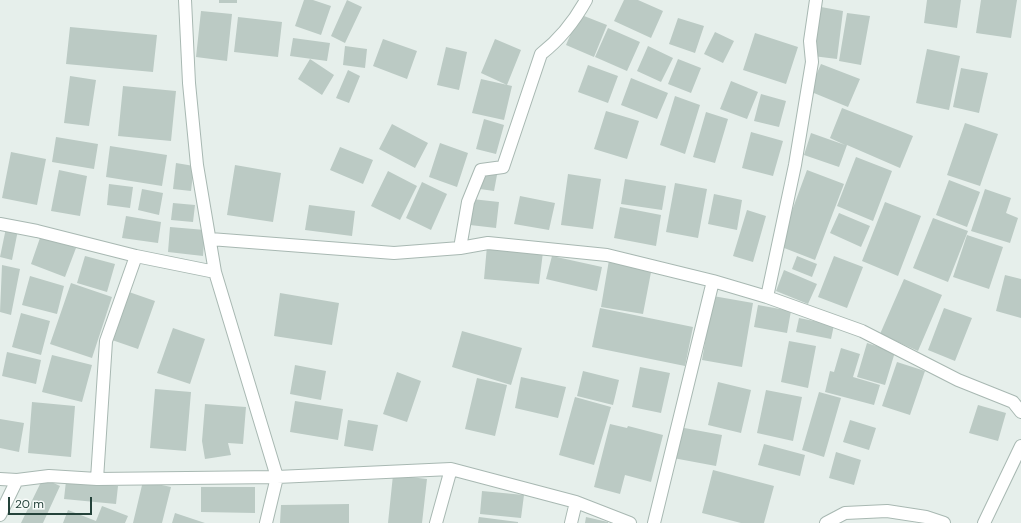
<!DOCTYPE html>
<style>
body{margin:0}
#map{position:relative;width:1021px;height:523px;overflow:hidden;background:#e6efeb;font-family:"DM Sans",sans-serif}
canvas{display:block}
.scale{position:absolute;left:8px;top:497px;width:84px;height:18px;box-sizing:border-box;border:2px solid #24423a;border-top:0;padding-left:5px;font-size:12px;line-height:14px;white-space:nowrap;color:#24423a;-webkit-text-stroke:3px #f7fbf9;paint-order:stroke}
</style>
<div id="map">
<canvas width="1021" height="523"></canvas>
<div class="scale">20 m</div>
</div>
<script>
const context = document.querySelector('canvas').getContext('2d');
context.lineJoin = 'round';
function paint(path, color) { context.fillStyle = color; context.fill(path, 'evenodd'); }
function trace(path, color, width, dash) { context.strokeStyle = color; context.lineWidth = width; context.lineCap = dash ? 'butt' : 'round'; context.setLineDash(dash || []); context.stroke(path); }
const building = new Path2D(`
 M219,0H237V3H219Z
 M304,0H313L331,6L321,35L295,26Z
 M347,0L362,7L345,43L331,36Z
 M624,0H638L663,11L651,38L614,21Z
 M927,0H961L957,28L924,23Z
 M981,0H1017L1011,38L976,33Z
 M821,7L843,11L837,59L813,56Z
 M201,11L232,14L227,61L196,57Z
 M847,13L870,16L861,65L839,61Z
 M579,14L607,25L594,57L566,45Z
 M238,17L282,22L278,57L234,52Z
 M678,18L704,26L695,53L669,44Z
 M70,27L157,35L153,72L66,64Z
 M608,28L640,42L627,71L595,57Z
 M715,32L734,41L723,63L704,54Z
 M755,33L798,47L786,84L743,70Z
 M293,38L330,43L327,61L290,56Z
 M383,39L417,51L407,79L373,66Z
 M495,39L521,50L507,85L481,73Z
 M345,46L367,49L365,68L343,65Z
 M648,46L673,58L661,82L637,71Z
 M446,47L467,52L459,90L437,85Z
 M927,49L960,56L949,110L916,103Z
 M310,59L334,75L322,95L298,79Z
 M678,59L701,68L691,93L668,84Z
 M821,64L860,79L848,107L809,91Z
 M588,65L618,76L608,103L578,92Z
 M961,68L988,73L979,113L953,107Z
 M348,70L360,76L349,103L336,98Z
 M70,76L96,80L89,126L64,123Z
 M631,78L668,93L657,119L621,105Z
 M481,79L512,86L504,120L472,113Z
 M731,81L758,92L747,119L720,109Z
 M123,86L176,91L171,141L118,136Z
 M761,94L786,101L779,127L754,121Z
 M675,96L700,105L685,154L660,145Z
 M842,108L913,136L900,168L847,145L839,167L804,155L811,133L845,145L830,138Z
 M606,111L639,121L627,159L594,149Z
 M706,112L728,119L715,163L693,157Z
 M484,119L504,125L496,154L476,149Z
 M965,123L998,134L980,186L947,175Z
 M392,124L428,143L415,168L379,149Z
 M751,132L783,141L773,176L742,168Z
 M56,137L98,144L94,169L52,162Z
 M440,143L468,153L457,187L429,177Z
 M110,146L167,155L162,186L106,177Z
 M340,147L373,160L363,184L330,170Z
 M11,152L46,159L37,205L2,198Z
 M856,157L892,171L873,221L837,206Z
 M176,163L194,166L191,191L173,189Z
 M235,165L281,173L273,222L227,215Z
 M59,170L87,176L80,216L51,211Z
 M807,170L844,184L815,260L779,246Z
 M388,171L417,186L400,220L371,206Z
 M483,173L497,175L494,191L480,189Z
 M568,174L601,179L593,229L561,225Z
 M625,179L666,186L662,210L621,204Z
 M949,180L980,192L967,227L936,215Z
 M422,182L447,194L431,230L406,218Z
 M675,183L707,189L698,238L666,232Z
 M109,184L133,187L130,208L107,205Z
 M142,189L163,193L159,215L138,210Z
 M985,189L1011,198L1006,213L1018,218L1010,243L971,231Z
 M714,194L742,200L737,230L708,224Z
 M520,196L555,203L549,230L514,224Z
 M472,199L499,202L496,228L470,225Z
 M885,202L921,216L898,276L862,261Z
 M173,203L195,205L193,222L171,220Z
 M309,205L355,211L352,236L305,230Z
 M620,207L661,215L656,246L614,238Z
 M747,210L766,216L753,262L733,256Z
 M839,213L870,226L861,247L830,233Z
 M126,216L161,222L158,243L122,238Z
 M933,218L968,231L948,282L913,268Z
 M170,227L205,230L203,256L168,252Z
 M6,228L18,230L12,260L0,257Z
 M41,235L76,248L65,277L31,264Z
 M967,235L1003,247L989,289L953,277Z
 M487,246L543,252L539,284L484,279Z
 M85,256L115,264L107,292L77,283Z
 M552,256L602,267L597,291L546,279Z
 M797,256L817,264L812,277L792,269Z
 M834,256L863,267L847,308L818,297Z
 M609,260L652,267L643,314L601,307Z
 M2,265L20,269L11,315L0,312Z
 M784,270L817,284L808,304L776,291Z
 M1005,275L1021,279V318L996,311Z
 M30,276L64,286L57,314L22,305Z
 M904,279L942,295L918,351L880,334Z
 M71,283L112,297L92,358L50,344Z
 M129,292L155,301L138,349L112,340Z
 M280,293L339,303L332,345L274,336Z
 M713,296L753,303L742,367L702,360Z
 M758,305L791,311L787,333L754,327Z
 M600,308L693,327L685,366L592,347Z
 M944,308L972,318L955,361L928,350Z
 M21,313L50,321L41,355L12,347Z
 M799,318L834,325L831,339L796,332Z
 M173,328L205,339L190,384L157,373Z
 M462,331L522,348L511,385L452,367Z
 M789,341L816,346L808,388L781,382Z
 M867,343L895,352L885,385L857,377Z
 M841,348L860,354L853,377L880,385L874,405L825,392L830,371L834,372Z
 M7,352L41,360L36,384L2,376Z
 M52,355L92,365L82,402L42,392Z
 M897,362L925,371L910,415L882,406Z
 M295,365L326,371L321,400L290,394Z
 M640,367L670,373L661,413L632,407Z
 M583,371L619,380L613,405L577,396Z
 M397,372L421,381L407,422L383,414Z
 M521,377L566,387L558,418L515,408Z
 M477,378L507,385L495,436L465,429Z
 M718,382L751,390L741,433L708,425Z
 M155,389L191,392L186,451L150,448Z
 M766,390L802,397L793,441L757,433Z
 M819,392L841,398L824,457L802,450Z
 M575,397L611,407L594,465L559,455Z
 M295,401L343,409L338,440L290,432Z
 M32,402L75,406L71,457L28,453Z
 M205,404L246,407L243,444L228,443L231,455L205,459L202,441Z
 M978,405L1006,413L998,441L969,433Z
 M0,419L24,423L19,452L0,448Z
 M348,420L378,425L373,451L344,446Z
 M850,420L876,428L869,450L843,442Z
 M610,424L627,428L628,426L663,435L651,482L625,475L620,494L594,487Z
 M679,427L722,435L716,466L673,458Z
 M764,444L805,455L800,476L758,465Z
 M836,452L861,460L854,485L829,478Z
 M713,470L774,486L764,523H741L702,513Z
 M393,475L427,479L422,523H388Z
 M43,478L60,486L43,523H21Z
 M66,481L118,486L116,504L64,499Z
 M143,481L171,487L162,523H133Z
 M201,487H255V513L201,512Z
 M482,491L524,495L521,518L480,514Z
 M349,504V523H280L281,505Z
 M102,506L128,516L125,523H63L68,510L96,521Z
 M175,513L205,523H172Z
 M479,517L518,522V523H478Z
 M586,517L608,522V523H585Z`);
const minor = new Path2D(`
 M185,0L189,83L197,165L215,272L277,477L266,523
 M0,224L37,231L136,256L215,272
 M210,239L394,253L460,248L488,243L607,255L713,281L767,297L862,331L958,380L1013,402L1021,412
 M460,248L468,202L481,170L503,167L541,54C559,40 575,20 586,0
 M767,297L795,165L812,62L810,41L816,0
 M0,479L17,480L49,476L97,479L277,477L451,469L576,502L630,523
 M97,479L106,341L136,256
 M0,515L17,480
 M436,523L451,469
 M571,523L576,502
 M654,523L713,281
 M826,523L845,513L887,511L926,517L944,523
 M984,523L1021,446`);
paint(building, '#bbcac4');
trace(minor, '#a8b8b2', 14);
trace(minor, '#fff', 12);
</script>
